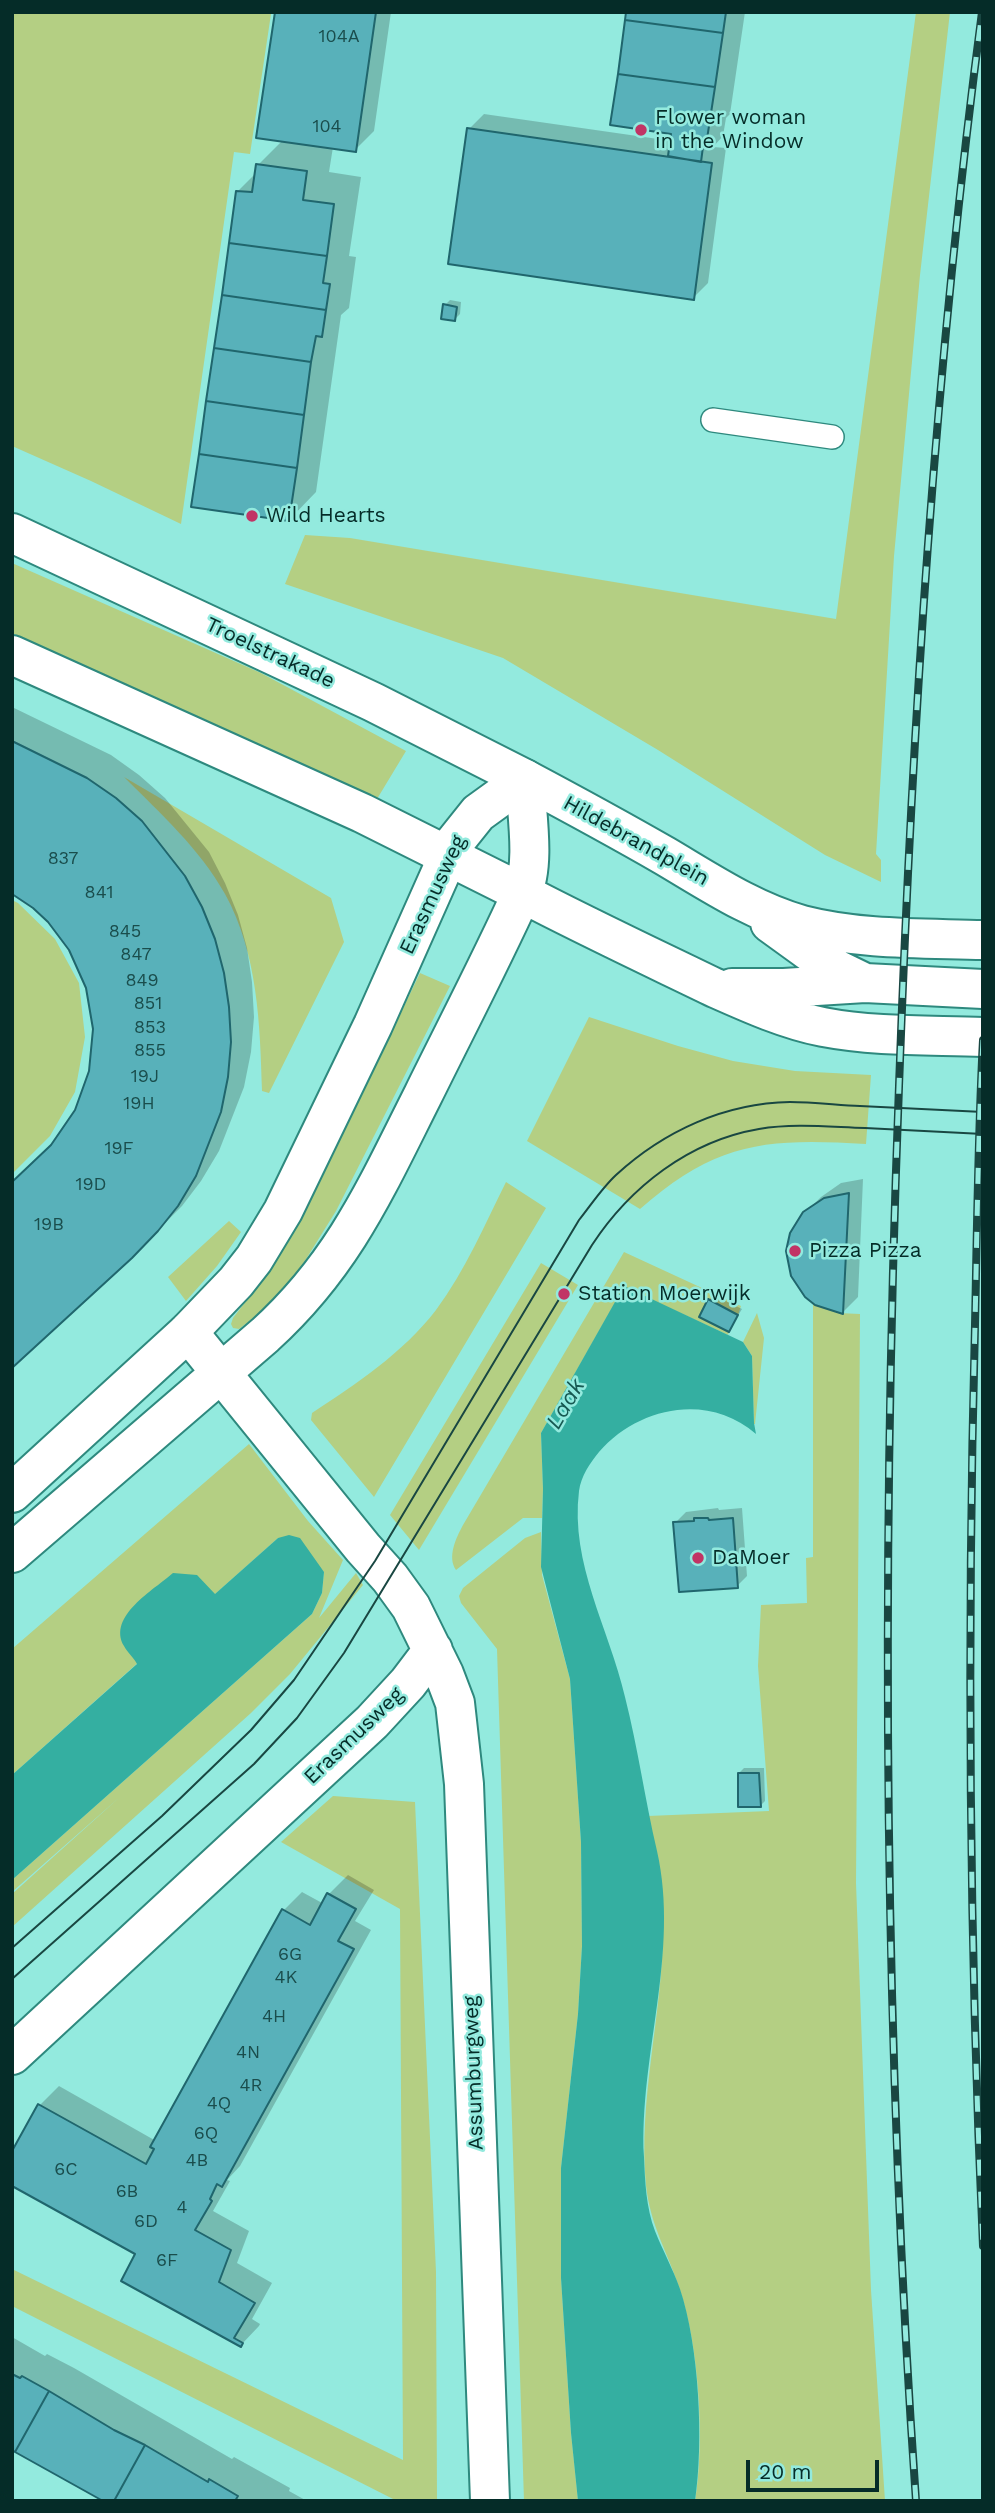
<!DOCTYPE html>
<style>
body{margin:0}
#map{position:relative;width:995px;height:2513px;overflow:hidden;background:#93eade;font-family:"Work Sans",sans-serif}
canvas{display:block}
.frame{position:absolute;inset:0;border:14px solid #052c28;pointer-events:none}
.scale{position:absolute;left:746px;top:2460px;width:133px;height:32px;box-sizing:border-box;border:4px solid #052c28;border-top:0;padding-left:9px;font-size:21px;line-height:24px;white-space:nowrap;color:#052c28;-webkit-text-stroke:5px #93eade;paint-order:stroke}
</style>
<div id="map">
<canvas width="995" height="2513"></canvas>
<div class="frame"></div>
<div class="scale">20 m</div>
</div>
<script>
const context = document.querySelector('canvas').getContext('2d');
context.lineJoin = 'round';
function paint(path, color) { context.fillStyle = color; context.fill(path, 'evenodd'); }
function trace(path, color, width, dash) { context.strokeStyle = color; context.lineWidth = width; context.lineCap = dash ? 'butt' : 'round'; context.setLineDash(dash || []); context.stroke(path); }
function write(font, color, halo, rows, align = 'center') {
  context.font = font + ' "Work Sans",sans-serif'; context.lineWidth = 5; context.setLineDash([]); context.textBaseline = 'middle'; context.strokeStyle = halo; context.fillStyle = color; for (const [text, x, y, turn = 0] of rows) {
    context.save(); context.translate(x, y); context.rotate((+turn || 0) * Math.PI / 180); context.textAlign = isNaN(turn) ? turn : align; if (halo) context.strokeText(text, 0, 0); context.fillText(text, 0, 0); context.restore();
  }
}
const green = new Path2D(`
 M12,12H253L271,14L250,154L234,152L181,524L91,481L12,446Z
 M916,12H950L920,275L894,556L876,854L881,860V882L825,855L658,750L503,658L285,584L305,535L350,538L836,619Z
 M12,563L261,673L406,751L377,799L12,633Z
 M124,777L331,898L344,942L269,1093L262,1091C260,1024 258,954 225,894C200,849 160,813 124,777Z
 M12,900L18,903L55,939L79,983L85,1037L75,1092L50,1136L13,1173Z
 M420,973L450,986L336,1211L293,1280L269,1306L239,1329L233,1328L231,1324L233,1318L275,1263L312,1197Z
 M589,1017L678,1046L733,1061L795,1071L871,1075L866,1144C768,1138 717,1141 640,1209L527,1141Z
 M506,1182L546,1208L374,1497L311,1420L312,1413C356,1384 403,1353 436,1310C465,1271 485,1224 506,1182Z
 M229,1221L241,1232L217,1266L186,1301L168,1277Z
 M624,1252L741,1306L738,1315L708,1299L700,1317L729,1332L728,1335L624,1287L541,1433L543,1489L542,1518H523L456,1570C447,1557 456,1538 463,1525Z
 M541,1263L578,1285L419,1550L390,1515Z
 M813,1303L838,1313L860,1314L856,1883L871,2290L885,2501H695C705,2442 699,2347 680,2290C668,2253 650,2225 646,2185C638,2099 662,2018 663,1932C664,1893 655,1855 648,1816L769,1811L758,1666L761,1605L807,1603L806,1558L813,1557Z
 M757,1313L764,1338L755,1424H754L752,1356L743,1342Z
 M249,1444L308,1521L343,1560L319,1618L356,1573L363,1585L290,1674L251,1713L12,1927V1894L121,1796L12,1892V1880L312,1614L322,1593L324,1572L278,1538L12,1775V1649Z
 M541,1532L542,1575L570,1679L581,1842L582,1946L578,2014L561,2168V2278L571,2433L578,2501H524L497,1649L461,1603L459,1596L463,1588L525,1538Z
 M333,1796L415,1802L436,2272L437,2501H397L12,2306V2269L403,2460L400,1909L281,1842Z`);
const water = new Path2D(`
 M624,1286L743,1342L752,1356L754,1423L756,1434C708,1392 638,1407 599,1452C590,1463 581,1476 579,1491C570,1564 609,1628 625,1697C638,1748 645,1800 657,1851C680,1953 639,2055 644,2157C645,2181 646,2208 655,2231C663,2251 673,2269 680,2289C699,2346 704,2441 695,2501H578L571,2433L561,2278V2168L578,2014L582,1946L581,1842L570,1679L541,1567L543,1489L541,1433Z
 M289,1535L300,1538L324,1572L322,1593L312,1614L12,1880V1775L137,1664C134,1658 127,1652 124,1646C107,1616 154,1590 173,1573L197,1575L215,1594L278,1538Z`);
const shadow = new Path2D(`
 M276,12H391L374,131L355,150L333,147L329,172L361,177L349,256L356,257L349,308L341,315L316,492L289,520L238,191L256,173L258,165L283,140Z
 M628,12H745L730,114L726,118L723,136L713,147L726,148L708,283L693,298L469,129L484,114L672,141L673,133Z
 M450,300L461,302L460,314L455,319L445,305Z
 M12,707L111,755L139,775L165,798L209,852L225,883L238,915L247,948L252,982L254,1017L251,1052L244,1087L219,1151L201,1181L182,1206L131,1257L56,1142L77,1111L91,1071L95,1029L88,988L81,967L59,932L34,907L12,892Z
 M863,1179L858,1297L843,1312L805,1213L821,1197L841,1183Z
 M714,1295L742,1309L729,1330L709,1300Z
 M718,1508L719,1510L742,1508L747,1576L737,1586L675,1523L686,1512Z
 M744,1768H764L765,1801L760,1806L739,1773Z
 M348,1875L374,1890L355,1921L371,1930L240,2166L227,2180L230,2181L213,2211L249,2231L237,2263L272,2283L252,2319L260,2324L259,2326L241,2345L138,2254L40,2105L59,2086L156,2141L284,1910L302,1892L324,1904L329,1894Z
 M12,2337L45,2356L47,2354L74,2368L232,2459L234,2457L290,2488L289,2491L307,2501H108L12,2448Z`);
const building = new Path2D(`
 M275,12H376L356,152L256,138Z
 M626,12H726L723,33L625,20Z
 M625,20L723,33L715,87L618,74Z
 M618,74L715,87L707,139H704L701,162L668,156L671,134L610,125Z
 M467,128L712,163L694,300L448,264Z
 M256,164L307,171L303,200L334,204L327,256L229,243L236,191L252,192Z
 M229,243L327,256L323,283L330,284L326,310L222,295Z
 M222,295L326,310L322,337L316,336L311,362L214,348Z
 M443,304L457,307L455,321L441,319Z
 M214,348L311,362L304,415L206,401Z
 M206,401L304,415L297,468L199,454Z
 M199,454L297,468L289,521L191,507Z
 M12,741L87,778L116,798L142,821L185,876L202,907L215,939L224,973L229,1007L231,1042L228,1077L221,1112L196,1176L178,1206L158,1231L132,1258L12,1368V1182L51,1145L75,1110L89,1071L93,1029L86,988L69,950L48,922L33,908L12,894Z
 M849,1193L843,1314L815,1305L805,1297L791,1276L786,1251L790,1233L803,1212L824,1198Z
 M708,1299L738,1315L729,1332L699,1317Z
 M694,1518H708L709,1520L733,1518L738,1588L679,1592L673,1522L694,1521Z
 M738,1773H759L761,1807H738Z
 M327,1893L356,1909L338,1941L354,1949L222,2187L217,2184L210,2199L212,2201L195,2230L231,2250L219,2282L255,2303L234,2338L243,2343L241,2347L121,2281L135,2254L12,2186V2151L38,2104L146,2164L154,2149L150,2147L282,1909L310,1925Z
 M12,2374L20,2378L22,2376L49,2391L15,2452L12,2450Z
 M49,2391L114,2430L145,2445L114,2501H103L15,2452Z
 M145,2445L208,2482L209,2479L238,2496L235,2501H114Z`);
const service = new Path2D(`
 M713,420L832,437`);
const minor = new Path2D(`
 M12,533L373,702L525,779C526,810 536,865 522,893L362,813L12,655
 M188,1332L363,1548L390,1578L411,1607L444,1674L455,1703L464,1784L490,2501
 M12,2055L372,1722L408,1683L433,1650`);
const secondary = new Path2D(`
 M770,923L828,965L865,983
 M732,988H784L865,983L983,989
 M12,1493L188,1332L236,1282L254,1259L283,1211L373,1025L454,843L478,813L525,779C572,804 618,829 665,856C709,882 752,911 802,925C860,940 923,938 983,940
 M12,1553L265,1335C344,1263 376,1188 423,1095C456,1028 491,961 522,893C585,926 649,956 713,987C749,1003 784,1019 823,1027C875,1037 930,1035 983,1037`);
const tram = new Path2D(`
 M12,1948L162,1816L251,1730L294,1680L375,1561L579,1220C591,1205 602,1188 616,1175C664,1131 725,1103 790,1102C813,1102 837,1105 860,1106C901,1108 942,1110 983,1112
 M12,1979L254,1764L297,1718L344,1653L592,1245C630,1187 689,1141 759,1129C794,1123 830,1127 865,1128C904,1130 944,1132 983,1134`);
const rail = new Path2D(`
 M983,1040C978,1135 977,1230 975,1325C967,1632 969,1939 983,2246
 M916,2501C883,2030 881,1558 899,1086C912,727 935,368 982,12`);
const markers = [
 [641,130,7,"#c13465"],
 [252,516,7,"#c13465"],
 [795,1251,7,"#c13465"],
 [564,1294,7,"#c13465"],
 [698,1558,7,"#c13465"]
];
const numberNames = [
 ["104A",339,37],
 ["104",327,127],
 ["837",63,859],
 ["841",99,893],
 ["845",125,932],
 ["847",136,955],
 ["849",142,981],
 ["851",148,1004],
 ["853",150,1028],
 ["855",150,1051],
 ["19J",145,1077],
 ["19H",139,1104],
 ["19F",119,1149],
 ["19D",91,1185],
 ["19B",49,1225],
 ["6G",290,1955],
 ["4K",286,1978],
 ["4H",274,2017],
 ["4N",248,2053],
 ["4R",251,2086],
 ["4Q",219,2104],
 ["6Q",206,2134],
 ["4B",197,2161],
 ["6C",66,2170],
 ["6B",127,2192],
 ["4",182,2208],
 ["6D",146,2222],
 ["6F",167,2261]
];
const poiNames = [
 ["Flower woman",655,118],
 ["in the Window",655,142],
 ["Wild Hearts",266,516],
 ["Pizza Pizza",809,1251],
 ["Station Moerwijk",578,1294],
 ["DaMoer",712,1558]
];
const streetNames = [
 ["Troelstrakade",270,653,25],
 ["Hildebrandplein",636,841,29],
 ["Erasmusweg",433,895,-65],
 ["Erasmusweg",354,1736,-44],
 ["Assumburgweg",474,2073,-92]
];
const waterNames = [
 ["Laak",566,1404,-60]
];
paint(green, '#b4cf83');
paint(water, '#34afa1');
paint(shadow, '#0003');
paint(building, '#58b1ba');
trace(building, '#20666d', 2);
trace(service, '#2e897e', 26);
trace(minor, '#2e897e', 42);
trace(secondary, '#2e897e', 42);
trace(service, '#fff', 23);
trace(minor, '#fff', 38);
trace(secondary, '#fff', 38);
trace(tram, '#194742', 2);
trace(rail, '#194742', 8);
trace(rail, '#93eade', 5, [16]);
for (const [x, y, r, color] of markers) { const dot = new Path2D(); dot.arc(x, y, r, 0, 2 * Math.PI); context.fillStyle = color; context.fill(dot); trace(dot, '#93eade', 2.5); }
write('18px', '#1a4d4c', null, numberNames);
write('21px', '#052c28', '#93eade', poiNames, 'left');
write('21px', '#052c28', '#93eade', streetNames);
write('italic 23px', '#175952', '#93eade', waterNames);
</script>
